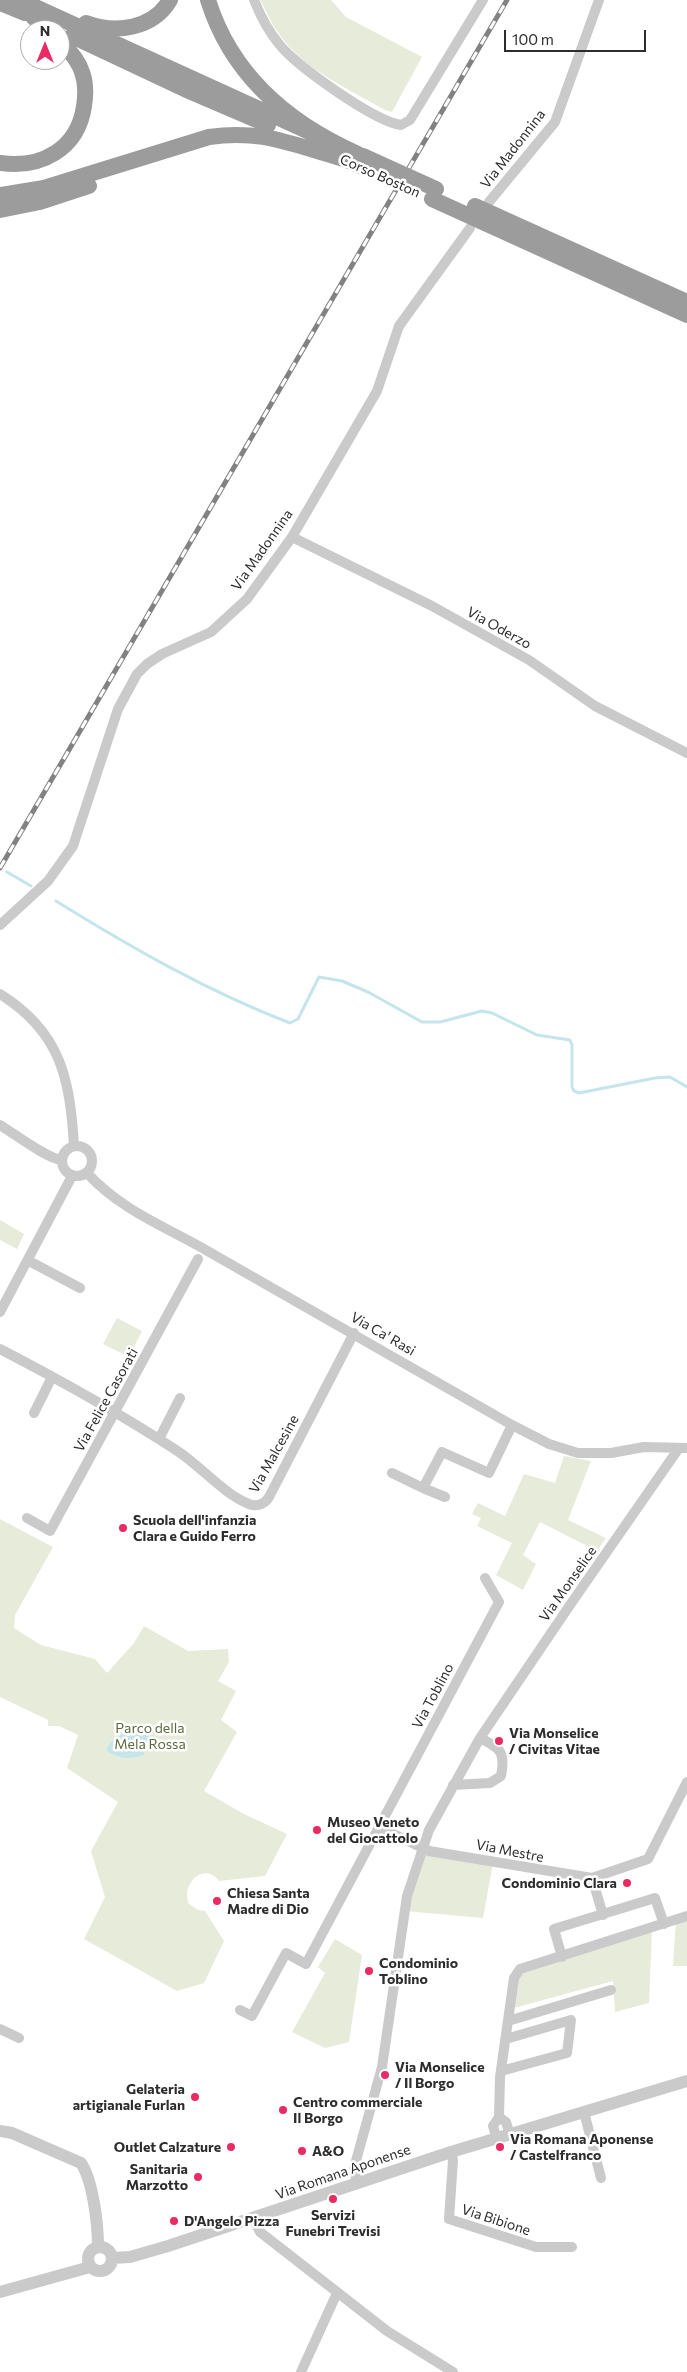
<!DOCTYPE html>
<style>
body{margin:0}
#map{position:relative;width:687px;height:2372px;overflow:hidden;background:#fff;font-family:Commissioner,sans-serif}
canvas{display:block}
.north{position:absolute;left:20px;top:20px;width:50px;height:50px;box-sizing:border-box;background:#fff;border:1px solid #ababab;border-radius:50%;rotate:0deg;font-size:14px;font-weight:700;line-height:20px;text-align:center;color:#2d2d2d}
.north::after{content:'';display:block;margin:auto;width:18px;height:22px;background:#e92a63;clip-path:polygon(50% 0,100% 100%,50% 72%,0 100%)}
.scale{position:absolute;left:504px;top:30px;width:142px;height:22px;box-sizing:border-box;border:2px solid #2d2d2d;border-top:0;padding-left:6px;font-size:15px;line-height:18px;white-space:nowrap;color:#2d2d2d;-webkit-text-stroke:4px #fff;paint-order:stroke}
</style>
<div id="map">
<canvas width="687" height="2372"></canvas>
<div class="north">N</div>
<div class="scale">100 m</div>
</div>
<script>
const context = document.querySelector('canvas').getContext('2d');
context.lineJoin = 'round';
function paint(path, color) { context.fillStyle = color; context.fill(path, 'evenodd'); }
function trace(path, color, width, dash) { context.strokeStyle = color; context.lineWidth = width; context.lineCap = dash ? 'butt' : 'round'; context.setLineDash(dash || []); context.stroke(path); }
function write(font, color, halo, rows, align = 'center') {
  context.font = font + ' Commissioner,sans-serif'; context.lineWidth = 5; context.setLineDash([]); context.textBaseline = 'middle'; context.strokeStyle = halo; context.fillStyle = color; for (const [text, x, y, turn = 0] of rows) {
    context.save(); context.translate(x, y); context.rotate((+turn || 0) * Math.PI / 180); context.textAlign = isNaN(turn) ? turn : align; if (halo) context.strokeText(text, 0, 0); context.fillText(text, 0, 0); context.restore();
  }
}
const green = new Path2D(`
 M260,0H331L346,17L422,57L392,112L385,110C347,88 302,69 277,31C270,21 266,10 260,0Z
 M0,1220L24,1234L17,1249L0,1240Z
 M117,1318L142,1331L129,1357L103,1344Z
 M564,1456L591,1461L568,1520L606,1538L597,1551L540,1522L523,1555L536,1564L523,1590L496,1575L512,1543L477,1526L481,1518L472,1514L478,1503L505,1516L524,1474L555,1483Z
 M0,1519L53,1547L15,1615L14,1628L41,1645L95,1659L107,1673L134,1643L144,1626L188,1651L228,1649L229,1662L218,1681L236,1691L221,1720L237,1732L204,1791L244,1814L287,1834L265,1876L219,1881C205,1861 180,1883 189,1904L198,1910L205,1911L224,1941L204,1983L177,1991L84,1939L105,1897L91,1851L118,1802L67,1768L78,1735L59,1726H48V1720L0,1697Z
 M422,1848L493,1863L483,1918L405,1911Z
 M687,1916V1966H673L676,1920Z
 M652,1928L649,2003L615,2012L613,1981L510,2009L520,1969Z
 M335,1939L362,1955L349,2042L325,2048L292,2032L325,1973L318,1967Z`);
const water = new Path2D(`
 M135,1730L154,1737L143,1755C128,1760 119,1759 106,1750C113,1737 121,1734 135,1730Z`);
const stream = new Path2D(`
 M7,872L31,886
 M56,901C132,948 207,991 290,1023L298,1019L319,977L342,981L368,992L422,1022H440L482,1011L492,1013L537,1035L570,1040L572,1045V1087L574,1091L579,1093L655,1078L670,1077L687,1087`);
const minor = new Path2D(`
 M254,0C260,15 268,31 279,44C296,66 374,121 401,125L410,120L483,0
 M489,202L555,122L599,0
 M292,537L432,606L529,660L595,706L687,753
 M0,925L48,881L73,846L118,709L137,674L147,664L162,654L211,632L247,599L292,537L377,391L399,326L470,228
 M0,994C61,1032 70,1079 74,1146
 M0,1125C15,1134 47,1159 62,1160
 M62 1161a15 15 0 1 1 30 0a15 15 0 1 1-30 0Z
 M87,1173C123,1212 167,1227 211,1253C311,1311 412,1367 512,1425L549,1444L578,1453H611L644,1447L687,1448
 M29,1261L80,1288
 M0,1312L72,1176
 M0,1349C60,1380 119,1413 176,1450C201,1466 222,1493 249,1504C257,1507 265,1504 269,1497L354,1333
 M34,1413L52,1377
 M159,1439L180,1398
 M392,1473L423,1488L442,1452L489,1473L512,1425
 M423,1488L445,1497
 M27,1518L50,1531L198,1259
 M453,1785L490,1783L501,1776C506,1752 500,1748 480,1738
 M379,1827L429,1851L592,1878L648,1859L687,1782
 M592,1878L603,1915
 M562,1957L554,1929L655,1898L664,1924
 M240,2010L252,2016L286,1953L306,1964L314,1949L499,1602L485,1578
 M508,2021L611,1990
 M0,2029L19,2038
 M501,2071L567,2053L571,2020L506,2039
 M584,2112L601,2178
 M499,2117L506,2122L510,2135
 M497,2140L493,2126L499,2117L500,2077L514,1978L520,1969L687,1916
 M451,2152L453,2160L449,2219L536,2247H572
 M357,2183L354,2168L382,2067L407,1896L429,1830L480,1738L570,1605L679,1448
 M253,2218L260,2232L387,2331L453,2372
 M301,2372L337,2293`);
const tertiary = new Path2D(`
 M0,2131L12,2133L81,2163C93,2181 98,2224 98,2247
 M88 2259a12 12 0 1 1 24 0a12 12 0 1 1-24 0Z
 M113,2258L130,2257L168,2246L451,2152L687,2081
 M0,2292L90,2267`);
const trunk = new Path2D(`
 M20,0L327,140
 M208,0C231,74 288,123 358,154
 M33,17L47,30
 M86,23C116,34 153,29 170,0
 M72,36L191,92L268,125
 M0,163C41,169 78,149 84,106C86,94 86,83 82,72C78,59 68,50 60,40
 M0,195L44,188L209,137C255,130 283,141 327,154C339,158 349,160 360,166
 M432,199L687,315
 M475,206L687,302
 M0,210L40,202L89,186`);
const rail = new Path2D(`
 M0,868L507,0`);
const trunkBridge = new Path2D(`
 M0,3L25,13
 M363,156L436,189`);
const markers = [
 [123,1528,5,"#e92a63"],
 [499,1741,5,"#e92a63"],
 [317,1830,5,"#e92a63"],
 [627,1883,5,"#e92a63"],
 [217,1901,5,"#e92a63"],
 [369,1971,5,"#e92a63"],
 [385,2075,5,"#e92a63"],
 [195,2097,5,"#e92a63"],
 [283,2110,5,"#e92a63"],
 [231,2147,5,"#e92a63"],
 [500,2147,5,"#e92a63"],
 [302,2151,5,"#e92a63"],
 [198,2177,5,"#e92a63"],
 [333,2199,5,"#e92a63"],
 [174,2221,5,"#e92a63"]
];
const streetNames = [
 ["Via Madonnina",513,149,-52],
 ["Corso Boston",380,176,24],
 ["Via Madonnina",262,550,-55],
 ["Via Oderzo",499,628,29],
 ["Via Ca' Rasi",383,1334,30],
 ["Via Felice Casorati",106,1400,-61],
 ["Via Malcesine",274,1454,-61],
 ["Via Monselice",568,1584,-55],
 ["Via Toblino",433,1696,-62],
 ["Via Mestre",510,1851,11],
 ["Via Romana Aponense",343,2172,-19],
 ["Via Bibione",496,2220,18]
];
const poiNames = [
 ["Scuola dell'infanzia",133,1520],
 ["Clara e Guido Ferro",133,1536],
 ["Via Monselice",509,1733],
 ["/ Civitas Vitae",509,1749],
 ["Museo Veneto",327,1822],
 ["del Giocattolo",327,1838],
 ["Condominio Clara",617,1883,"right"],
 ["Chiesa Santa",227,1893],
 ["Madre di Dio",227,1909],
 ["Condominio",379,1963],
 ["Toblino",379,1979],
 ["Via Monselice",395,2067],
 ["/ Il Borgo",395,2083],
 ["Gelateria",185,2089,"right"],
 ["artigianale Furlan",185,2105,"right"],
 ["Centro commerciale",293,2102],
 ["Il Borgo",293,2118],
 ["Via Romana Aponense",510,2139],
 ["/ Castelfranco",510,2155],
 ["Outlet Calzature",221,2147,"right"],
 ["A&O",312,2151],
 ["Sanitaria",188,2169,"right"],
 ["Marzotto",188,2185,"right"],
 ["Servizi",333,2215,"center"],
 ["Funebri Trevisi",333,2231,"center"],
 ["D'Angelo Pizza",184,2221]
];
const parkNames = [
 ["Parco della",150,1728],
 ["Mela Rossa",150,1744]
];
paint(green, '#e7ebda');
paint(water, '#c5e5ec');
trace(stream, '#c5e5ec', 3);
trace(minor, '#cacaca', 10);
trace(tertiary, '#cacaca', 12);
trace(trunk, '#9c9c9c', 16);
trace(rail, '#828282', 5);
trace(rail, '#fff', 3, [9]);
trace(trunkBridge, '#9c9c9c', 16);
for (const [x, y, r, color] of markers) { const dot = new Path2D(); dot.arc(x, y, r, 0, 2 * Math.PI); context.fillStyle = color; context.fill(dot); trace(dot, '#fff', 2); }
write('14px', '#2d2d2d', '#fff', streetNames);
write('bold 14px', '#2d2d2d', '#fff', poiNames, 'left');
write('14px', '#5b6a3a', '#fff', parkNames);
</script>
